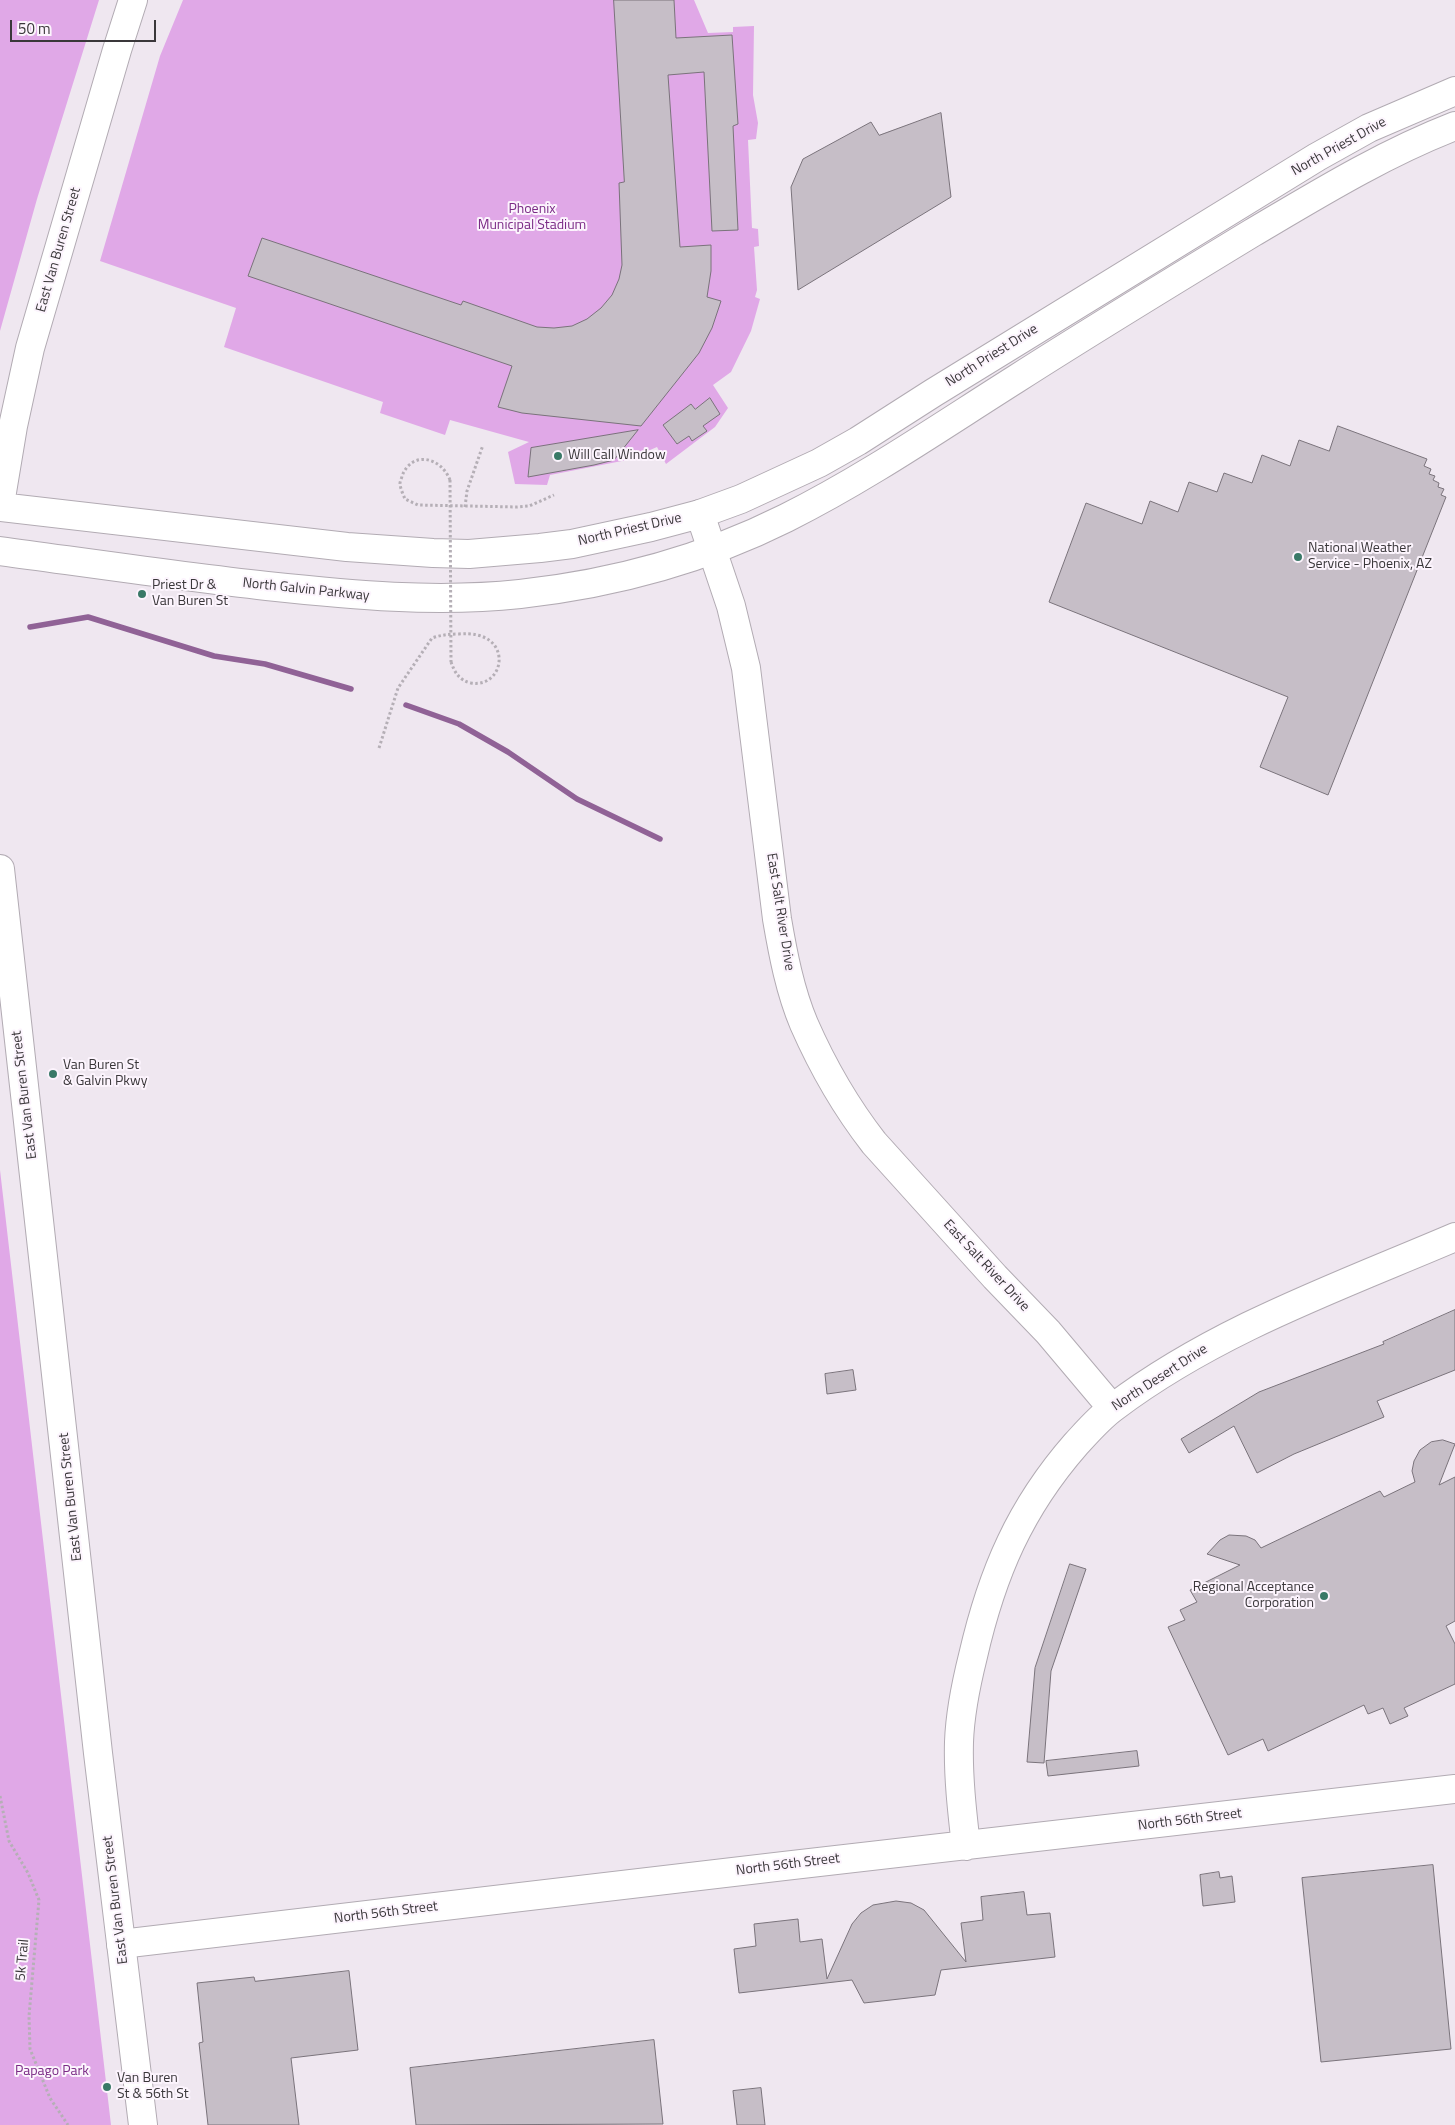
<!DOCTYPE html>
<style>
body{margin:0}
#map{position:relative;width:1455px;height:2125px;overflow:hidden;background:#efe7f0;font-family:"Titillium Web",sans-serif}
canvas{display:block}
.scale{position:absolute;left:10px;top:20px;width:146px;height:22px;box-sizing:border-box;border:2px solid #3a373a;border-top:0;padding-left:6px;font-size:15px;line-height:18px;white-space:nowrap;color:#3a373a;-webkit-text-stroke:4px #fcf4fd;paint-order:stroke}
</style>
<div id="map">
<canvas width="1455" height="2125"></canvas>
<div class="scale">50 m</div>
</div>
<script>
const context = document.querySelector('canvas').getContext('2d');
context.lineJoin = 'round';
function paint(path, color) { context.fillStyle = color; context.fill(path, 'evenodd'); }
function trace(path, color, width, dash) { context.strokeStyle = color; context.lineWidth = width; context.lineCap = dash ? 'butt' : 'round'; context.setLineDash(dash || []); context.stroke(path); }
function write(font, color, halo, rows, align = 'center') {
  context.font = font + ' "Titillium Web",sans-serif'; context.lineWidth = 4; context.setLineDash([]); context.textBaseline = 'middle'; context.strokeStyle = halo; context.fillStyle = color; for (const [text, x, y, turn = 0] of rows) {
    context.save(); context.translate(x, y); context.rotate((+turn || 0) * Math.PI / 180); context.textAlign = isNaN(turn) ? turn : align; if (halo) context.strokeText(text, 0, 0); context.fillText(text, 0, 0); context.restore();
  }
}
const green = new Path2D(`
 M0,0H99L37,199L0,331Z
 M183,0H694L708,33L733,32V27L754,26L753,95L758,123L756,139L748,140L752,228L758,229L759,246L754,247L757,290L755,297L760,299L751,331L731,372L713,385L728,408L715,427L666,464L657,447L627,460L550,475L547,485L515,484L508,452L529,442L450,420L445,435L380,413L383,402L224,347L236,308L100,261L160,56Z
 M0,1170L111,2125H0Z`);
const stream = new Path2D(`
 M30,627L88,617L214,656L265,664L351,689
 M406,705L459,724L508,752L577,799L660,839`);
const building = new Path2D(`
 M614,0H674L676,38L732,35L738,124L733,126L738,230L712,231L704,72L668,75L680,247L711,245V271L707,297L721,301L712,328L699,353L641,426L522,413L498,407L512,366L248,276L262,238L461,305L463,301L537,327L554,328L572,326L587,319L601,308L612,295L619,279L622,265L619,183L624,182Z
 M941,113L951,197L798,290L791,187L803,159L871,122L879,135Z
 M710,398L720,414L703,426L707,431L692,441L689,436L677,444L663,425L691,404L695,409Z
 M1338,426L1427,459L1424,466L1431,469L1429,474L1435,476L1433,480L1439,483L1438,487L1444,489L1441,495L1446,497L1328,795L1260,767L1288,697L1049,602L1086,503L1142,524L1150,501L1178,512L1189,482L1217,492L1224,473L1252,483L1262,455L1290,466L1299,440L1329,451Z
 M638,430L614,460L594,465L528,477L531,448Z
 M1455,1310V1370L1377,1401L1384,1417L1294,1454L1257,1473L1234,1426L1189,1453L1181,1439L1259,1392L1384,1344L1383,1342Z
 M853,1370L856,1390L827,1394L825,1374Z
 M1443,1440L1455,1444L1439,1485L1455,1477V1621L1446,1626L1455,1644V1684L1404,1708L1408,1716L1390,1724L1383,1708L1368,1714L1364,1705L1268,1751L1263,1739L1228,1755L1168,1627L1185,1620L1180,1610L1197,1602L1190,1590L1240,1565L1207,1554L1220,1540L1229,1535L1246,1536L1255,1540L1261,1548L1380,1491L1384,1497L1415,1482L1412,1471L1414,1461L1420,1450L1431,1442Z
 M1070,1564L1086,1569L1051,1671L1044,1763L1027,1762L1035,1668Z
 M1137,1751L1139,1766L1048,1776L1046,1761Z
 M1433,1865L1451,2049L1321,2062L1302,1878Z
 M1219,1872L1220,1878L1232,1876L1235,1902L1203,1906L1200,1875Z
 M1024,1892L1027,1915L1050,1913L1055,1957L941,1970L935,1995L864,2003L852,1980L739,1993L734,1949L756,1946L754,1924L798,1919L800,1942L822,1939L827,1979L852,1924L861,1913L873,1905L896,1901L911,1903L924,1910L966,1962L961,1923L983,1920L981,1897Z
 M349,1971L358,2050L291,2058L299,2125H208L199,2043L203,2042L197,1983L254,1977L255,1981Z
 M654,2040L663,2124L416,2125L410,2068Z
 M761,2088L765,2125H737L733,2091Z`);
const path = new Path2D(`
 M450,480C441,457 412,450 402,476C402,477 400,482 400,483C400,488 403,494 405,499L418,505L517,507L529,506L554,495
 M465,507L467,491L483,445
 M379,748L398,688L432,638C441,635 449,634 459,634C515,629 506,689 471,683C459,680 455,673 451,662
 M0,1796L9,1841L28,1873L39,1900L29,2016L30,2049L50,2098L68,2125`);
const minor = new Path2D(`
 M700,514L731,606L746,668L777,919C783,954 790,991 804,1024C822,1065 846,1107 874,1143L995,1277L1048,1332L1112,1408
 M966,1846C962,1811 958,1776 959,1742C960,1713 966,1684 973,1656C992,1573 1020,1508 1076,1444C1088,1431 1100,1417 1114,1407C1216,1330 1338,1287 1455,1237
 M121,1944L784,1866L1455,1789`);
const major = new Path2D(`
 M0,504L13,426L30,348L117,50L133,0
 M0,507L347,547L433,553L469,554L540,548L572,544L651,527L700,514L741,499L819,463L858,441L933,393L1317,157L1369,128L1455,91
 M0,551C89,563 178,576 267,586C352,595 435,603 520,594C611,584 704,559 786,518C866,478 940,427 1016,379C1094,329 1173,281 1252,233C1318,194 1383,154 1455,126
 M0,869L98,1753L143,2125`);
const pathBridge = new Path2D(`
 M450,480L451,662`);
const markers = [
 [558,456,5,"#397967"],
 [1298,557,5,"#397967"],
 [142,594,5,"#397967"],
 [53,1074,5,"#397967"],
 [1324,1596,5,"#397967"],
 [107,2087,5,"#397967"]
];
const streetNames = [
 ["North Priest Drive",1339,147,-29],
 ["East Van Buren Street",59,250,-74],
 ["North Priest Drive",992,356,-32],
 ["North Priest Drive",630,530,-13],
 ["North Galvin Parkway",306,590,6],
 ["East Salt River Drive",780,912,81],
 ["East Van Buren Street",25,1095,-97],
 ["East Salt River Drive",986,1266,47],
 ["North Desert Drive",1160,1378,-33],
 ["East Van Buren Street",71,1497,-96],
 ["North 56th Street",1190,1820,-7],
 ["North 56th Street",788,1865,-7],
 ["East Van Buren Street",116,1900,-97],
 ["North 56th Street",386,1913,-7],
 ["5k Trail",23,1960,-85]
];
const parkNames = [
 ["Phoenix",532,210],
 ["Municipal Stadium",532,226],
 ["Papago Park",52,2072]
];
const poiNames = [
 ["Will Call Window",568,456],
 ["National Weather",1308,549],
 ["Service - Phoenix, AZ",1308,565],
 ["Priest Dr &",152,586],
 ["Van Buren St",152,602],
 ["Van Buren St",63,1066],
 ["& Galvin Pkwy",63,1082],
 ["Regional Acceptance",1314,1588,"right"],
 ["Corporation",1314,1604,"right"],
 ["Van Buren",117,2079],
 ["St & 56th St",117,2095]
];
paint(green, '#e0a8e7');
trace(stream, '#906296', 5.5);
paint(building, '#c6bec7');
trace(building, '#7a737b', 1);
trace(minor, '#b2abb3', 30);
trace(major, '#b2abb3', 30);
trace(path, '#b5afb6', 3, [2.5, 2.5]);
trace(minor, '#fff', 28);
trace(major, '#fff', 28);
trace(pathBridge, '#b5afb6', 3, [2.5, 2.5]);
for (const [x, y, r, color] of markers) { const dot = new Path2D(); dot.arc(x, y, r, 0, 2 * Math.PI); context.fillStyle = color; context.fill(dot); trace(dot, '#fcf4fd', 2); }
write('14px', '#3a373a', '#fcf4fd', streetNames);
write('14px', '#7a2a85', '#fcf4fd', parkNames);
write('14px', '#3a373a', '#fcf4fd', poiNames, 'left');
</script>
